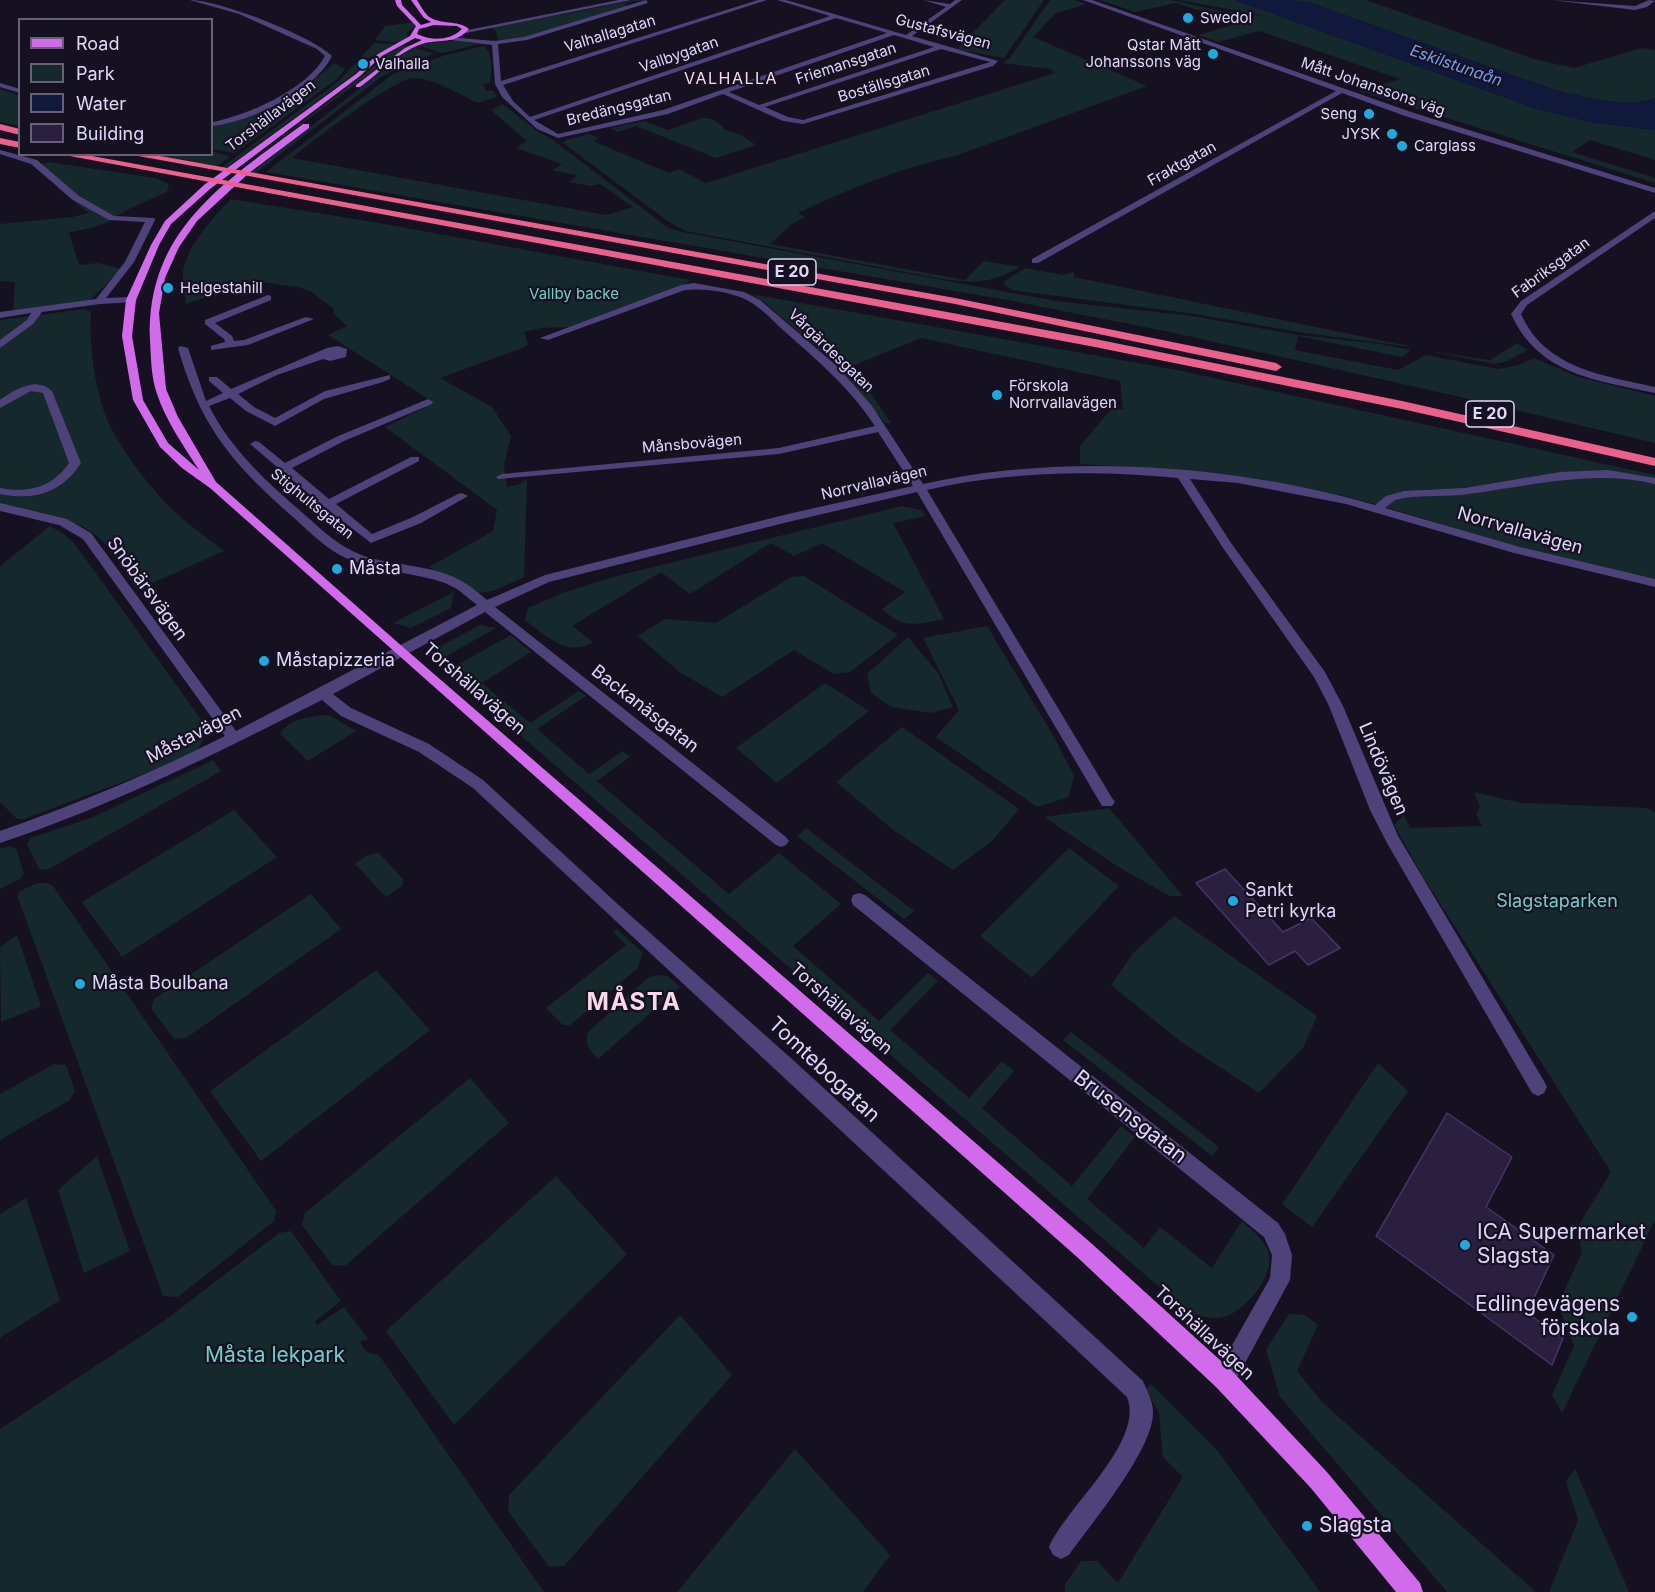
<!DOCTYPE html>
<meta charset="utf-8">
<style>
body{margin:0}
#map{position:relative;width:1655px;height:1592px;overflow:hidden;background:#161121;font-family:Inter,sans-serif}
canvas{display:block}
.legend{position:absolute;left:18px;top:18px;width:195px;height:138px;box-sizing:border-box;background:#161121;border:2px solid #676078;margin:0;padding:8px 10px;list-style:none;font-size:18px;color:#e0d6fa}
.legend li{display:flex;align-items:center;gap:12px;height:30px}
.legend b{width:30px;border:2px solid #676078}
</style>
<div id="map">
<canvas width="1655" height="1592"></canvas>
<ul class="legend">
<li><b style="height:8px;background:#d16bec"></b>Road</li>
<li><b style="height:16px;background:#15282b"></b>Park</li>
<li><b style="height:16px;background:#10193b"></b>Water</li>
<li><b style="height:16px;background:#2b1f40"></b>Building</li>
</ul>
</div>
<script>
const context = document.querySelector('canvas').getContext('2d');
context.lineJoin = 'round';
function paint(path, color) { context.fillStyle = color; context.fill(path, 'evenodd'); }
function trace(path, color, width, dash) { context.strokeStyle = color; context.lineWidth = width; context.lineCap = dash ? 'butt' : 'round'; context.setLineDash(dash || []); context.stroke(path); }
function write(font, color, halo, rows, align = 'center') {
  context.font = font + ' Inter,sans-serif'; context.lineWidth = 4.5; context.setLineDash([]); context.textBaseline = 'middle'; context.strokeStyle = halo; context.fillStyle = color; for (const [text, x, y, turn = 0] of rows) {
    context.save(); context.translate(x, y); context.rotate((+turn || 0) * Math.PI / 180); context.textAlign = isNaN(turn) ? turn : align; if (halo) context.strokeText(text, 0, 0); context.fillText(text, 0, 0); context.restore();
  }
}
const green = new Path2D(`
 M633,0H650L627,2L625,4L626,6L522,39L504,42L498,40L496,31L490,26L571,13Z
 M1005,0H1044L1004,58L957,49Z
 M1050,0H1074L1086,4L1056,13L1033,37L1147,86L958,155C903,167 848,189 798,213L805,217L792,224L770,244L965,280L984,261L1020,267C989,284 978,283 943,279L686,231L669,222L563,143L566,140L589,134L599,138L593,141L669,173L679,169L706,183L1055,73L1051,69L1002,63L1009,59Z
 M1100,0H1171L1216,10L1272,17L1179,0H1235L1537,109L1596,123L1655,130V160L1590,140L1572,152L1655,178V183L1360,91L1400,79L1259,31L1218,42L1198,35L1239,23L1176,3L1135,12Z
 M1293,0H1366L1537,60L1574,68L1642,48L1655,50V98C1629,109 1583,97 1555,90L1311,3Z
 M415,22L416,26L407,32V38L401,43L375,40L385,26Z
 M458,40L480,44L442,53L417,45Z
 M374,43L397,44L360,63L358,66H363L353,75L226,168L222,167L339,81Z
 M402,45L408,46L244,166L361,77L389,53Z
 M484,46C494,55 491,71 490,83L483,84L486,91H493L497,97L478,103C458,94 435,78 413,78C394,79 309,143 292,158L606,215L633,207L600,184L591,186L569,182L577,175L552,170L562,164L516,148L527,141L491,110L503,104L537,131L553,140L668,228L682,232L1056,301L1192,316L1298,335L1380,344L1411,350L1402,357L1298,336L1295,350L1398,370L1426,355L1498,369L1518,365L1534,358L1579,377L1655,396V443L1456,396L1170,332L1007,300L266,172L393,74L443,56Z
 M413,47L434,54L406,64L381,77L256,173H251Z
 M334,63L345,69L337,79L235,153L212,149V126C258,119 299,95 334,63Z
 M0,89L19,95V126L0,122Z
 M702,118C711,118 718,121 724,128L723,129L741,135L756,145L716,158L636,126L618,132L610,128L644,121L668,130Z
 M212,151L230,157L217,166L157,155L212,154Z
 M49,162L155,178L169,184L167,192C147,201 129,207 111,220C101,227 81,229 69,233L79,265L98,263L122,269L89,301L13,311L15,282L0,281V224L72,217L89,213L56,187L60,186L38,165Z
 M231,199L379,223L690,280L686,284L570,327L541,328L524,332L528,344L525,347L440,378L492,407L511,436L504,465L507,487L520,484L527,479L524,577L493,591L478,593L429,567L493,531L497,510L385,427L424,408L430,400L328,335L347,326L334,314V309L310,291L298,287L253,281L186,304C185,293 181,277 184,266C190,243 215,215 231,199Z
 M1025,268L1064,275L1074,272V277L1418,348L1299,332L1195,314L1012,290L1005,286L1003,282Z
 M751,294L1177,370L1655,475V579C1603,568 1551,556 1500,542C1441,525 1384,504 1325,492C1244,475 1162,468 1080,464V446L1111,409H1123L1120,381L921,338L852,366L891,423H885L836,364L764,302Z
 M85,309L91,312C89,345 94,385 106,417C119,447 142,477 164,501C181,520 204,535 224,551L137,590C125,572 114,550 98,537C72,515 32,512 0,505V320Z
 M1517,343L1528,350L1505,362L1495,364L1428,351L1490,360Z
 M902,506L921,510L926,516L893,523L944,619C916,624 904,630 882,609L905,592L822,543L794,556L771,543L690,594L661,572L572,626L593,642C567,658 545,635 525,620L528,608L565,592L620,575Z
 M50,526L64,534L74,543L206,726L204,738L198,750L189,757L24,819H17L0,802V566Z
 M804,576L898,635L850,672L834,674L794,650L722,697L678,671L638,636L665,619L716,623L791,577Z
 M454,592L451,608L411,628L393,623Z
 M480,625L496,628L441,659L439,647Z
 M987,626L1053,735L1074,776L1069,797L1037,807L936,737L959,710L923,638Z
 M511,635L531,652L482,683L530,723L579,691L586,696L537,729L589,774L623,751L630,757L597,781L729,894L779,853L841,904L793,946L879,1021L928,973L938,981L890,1030L969,1098L1002,1061L1014,1071L982,1108L1072,1186L1121,1126L1135,1137L1087,1199L1144,1248L1160,1227L1212,1268L1242,1221C1252,1230 1265,1240 1269,1254C1274,1277 1242,1317 1218,1318C1207,1319 1197,1315 1187,1311L446,671Z
 M908,637L938,673L953,707L931,713L891,707L871,693L867,674Z
 M598,666L681,730L672,736L590,672Z
 M825,683L869,711L777,783L736,748Z
 M329,715L356,731L308,761L280,734C289,718 312,716 329,715Z
 M902,727L1019,809L993,840L953,870L892,829L836,782Z
 M213,760L221,771L49,869L40,870L27,845L30,838L91,818Z
 M1474,792L1521,803L1647,808L1655,812V1220L1562,1413L1552,1395L1574,1346L1558,1305L1582,1252L1577,1228L1611,1172L1422,875L1394,825L1404,815L1410,828L1482,826L1476,814L1480,807Z
 M1109,808L1183,896H1170L1120,868L1044,817Z
 M234,810L277,857L122,957L82,902Z
 M806,828L914,911L904,919L797,836Z
 M9,846L16,848L24,874L20,879L0,889V849Z
 M1069,848L1119,886L1032,978L980,936Z
 M379,853L403,879L402,886L386,897L355,864L367,855Z
 M37,883H48L53,886L276,1211L274,1221L178,1297L163,1296L18,898V892Z
 M311,894L341,929L186,1038L174,1039L151,1008L154,999Z
 M1174,916L1317,1016L1303,1048L1259,1093L1180,1041L1111,985L1134,952Z
 M617,929L643,953L637,969L570,1025H563L546,1008L626,945L613,932Z
 M17,935L41,1006L1,1022L0,947Z
 M376,970L430,1030L261,1161L210,1091Z
 M657,975L668,976L680,987L598,1059C590,1050 584,1044 588,1032L649,977Z
 M1071,1032L1219,1147L1212,1156L1063,1040Z
 M1378,1063L1408,1091L1312,1227L1282,1204Z
 M54,1064L66,1065L75,1091L70,1100L0,1140V1094Z
 M470,1078L509,1123L346,1265L333,1266L302,1225L305,1213Z
 M97,1156L130,1251L84,1273L58,1190Z
 M556,1176L627,1254L454,1425L386,1331Z
 M26,1198L60,1300L0,1338V1214Z
 M291,1231L341,1301L315,1321L317,1325L344,1307L368,1339L360,1342L366,1352L379,1355L544,1592H0V1429L164,1321L279,1233Z
 M1289,1314L1305,1315L1318,1325L1297,1371L1323,1403L1536,1592H1447L1280,1397L1266,1350Z
 M680,1315L732,1375L564,1566L549,1567L508,1511L509,1495Z
 M1151,1384L1217,1450L1320,1592H1065V1585L1081,1561H1097L1118,1583L1183,1477L1163,1457L1159,1413L1146,1389Z
 M795,1449L890,1555L863,1592H677Z
 M1575,1469L1629,1592H1549L1578,1520L1566,1482Z`);
const water = new Path2D(`
 M1234,0H1293L1311,3L1555,90C1583,97 1629,109 1655,98V130L1596,123L1537,109Z`);
const building = new Path2D(`
 M1225,869L1283,932L1311,918L1340,948L1308,965L1295,951L1269,965L1196,883Z
 M1447,1113L1512,1157L1486,1207L1554,1255L1527,1313L1563,1338L1552,1365L1376,1236Z`);
const minor = new Path2D(`
 M190,0C219,0 312,36 332,56C314,92 250,122 212,126V122C246,116 308,89 325,56L317,49L239,14Z
 M619,0H631L466,33L463,31Z
 M646,0L648,3L527,40L498,44L501,81L758,0H767L503,85L513,101L530,117L830,16L777,0H786L906,35L946,7L923,0L950,4L955,0H962L912,36L998,61L993,66L803,124L783,121L723,94L668,114L558,138L537,129L502,97L495,84L492,45L444,39L447,37L495,41L524,37ZM836,18L887,33L663,110L558,134L534,120ZM894,35L934,47L759,105L729,92ZM941,49L990,62L803,120L788,117L765,107Z
 M1083,0H1092L1411,112L1655,188V193L1405,116L1342,93L1038,263H1032V259L1336,91Z
 M1551,0L1635,6L1649,0L1655,1L1647,7L1635,10Z
 M0,83L20,89V93L0,87Z
 M0,150L37,160L79,196L114,216L154,218L155,220L134,262L106,298L131,297L136,300L134,302L100,304L42,312L33,324L0,348V340L27,320L31,313L0,318V312L96,299L125,262L145,222L109,220L73,200L31,164L0,154Z
 M1655,211V218L1527,305L1521,314C1546,369 1602,375 1655,387V393C1596,380 1539,375 1511,314L1521,301Z
 M694,283L744,292L760,300L837,366L872,406L923,484C1065,452 1236,465 1375,505L1386,496L1404,491L1465,488L1560,472L1608,470L1655,478V484C1591,469 1532,486 1468,494C1447,497 1425,495 1404,498L1395,500L1385,508L1520,547L1655,579V587L1514,553L1346,504L1238,483L1190,479L1231,543L1325,672L1343,706L1398,836L1544,1081L1547,1087L1544,1093L1538,1096L1532,1093L1387,843L1370,810L1329,706L1314,677L1223,548L1178,478C1094,470 1009,471 927,490L1112,798L1115,802L1112,806H1102L917,492L788,522L549,582L495,607L786,837L789,841L786,845L781,847L776,845L485,612L333,694L351,708L429,744L483,780L622,908L792,1059L1143,1381C1147,1391 1153,1401 1153,1412C1154,1449 1091,1524 1069,1555L1061,1559L1053,1555L1049,1547C1066,1507 1145,1442 1127,1397L473,788L419,752L341,716L322,700C215,754 114,805 0,843V831C77,804 152,773 225,736L83,539L59,525L0,511V503L67,519L91,533L236,731L477,605L457,589L445,583C413,572 379,572 348,559C327,550 311,533 294,518C233,464 201,428 178,348L180,346L188,348L206,401L223,393L209,381V377H217L231,389L327,348L338,346L347,349L346,357L330,361L323,359L277,375L238,394L254,407L275,418L325,391L390,375V379L383,382L324,399L275,426L246,411L230,398L209,406C232,451 267,482 305,515C323,531 341,548 364,556C397,567 435,564 465,583C473,588 480,594 487,600L545,575L788,514L913,486L878,432L779,454L498,479L496,477L502,474L779,448L875,426C850,388 817,360 783,330C770,318 757,303 740,297C725,291 701,288 685,290L548,340L540,338L681,285Z
 M268,295L271,296V300L215,323L232,336L234,341L244,340L306,317L314,319L248,345L211,350V346L225,342L224,339L205,324V320Z
 M35,384L45,386L52,391L81,463C62,493 33,501 0,494V488C28,493 52,488 69,463L43,393L31,391L0,408V400C11,392 21,386 35,384Z
 M428,399L433,402L432,404L344,441L292,468L329,499L411,457H419V461L336,504L372,534L413,517L458,494L462,493L468,496L421,523L371,543L323,506L250,444L255,441L259,442L285,463L336,437Z
 M859,893L865,895L1278,1223L1285,1234L1292,1255L1290,1280L1232,1387L1224,1390L1216,1387L1213,1379L1270,1278L1272,1255L1264,1237L853,905L851,900L853,895Z`);
const major = new Path2D(`
 M395,0H401L402,5L421,25L431,22L424,18L411,0H417C420,5 424,12 428,16C441,26 457,19 469,29C458,42 446,40 431,42C405,45 380,73 360,87H356V85L405,48L422,40L415,38L382,56L360,76L210,189L171,224L159,245L136,300L132,336L143,400L168,443L199,470C183,445 166,421 157,394C151,377 151,357 150,340C146,230 225,182 303,124H309V128L249,173L197,221L179,247L165,278L159,313L166,389L178,417L216,482L404,648L1091,1243L1232,1371L1326,1471L1420,1583L1423,1592H1396L1310,1487L1216,1387L1077,1257L210,488L182,468L160,447L133,400L122,336L126,300L151,245L165,221L204,185L356,74L378,54L410,36L416,26L397,6ZM434,25L457,26L462,29C450,41 431,41 417,34L419,29Z`);
const highway = new Path2D(`
 M0,124L20,129V135L0,130Z
 M0,138L20,142V148L0,144Z
 M59,154H81L1095,339L1402,401L1655,458V466L1402,409L1095,347Z
 M127,154H149L955,298L1276,363L1282,367L1276,371L955,304Z`);
const markers = [
 [1188,18,6,"#1dabdf"],
 [1213,54,6,"#1dabdf"],
 [363,64,6,"#1dabdf"],
 [1369,114,6,"#1dabdf"],
 [1392,134,6,"#1dabdf"],
 [1402,146,6,"#1dabdf"],
 [168,288,6,"#1dabdf"],
 [997,395,6,"#1dabdf"],
 [337,569,6,"#1dabdf"],
 [264,661,6,"#1dabdf"],
 [1233,901,6,"#1dabdf"],
 [80,984,6,"#1dabdf"],
 [1465,1245,6,"#1dabdf"],
 [1632,1317,6,"#1dabdf"],
 [1307,1526,6,"#1dabdf"]
];
const farPoinames = [
 ["Swedol",1200,18],
 ["Qstar Mått",1201,45,"right"],
 ["Johanssons väg",1201,62,"right"],
 ["Valhalla",375,64],
 ["Seng",1357,114,"right"],
 ["JYSK",1380,134,"right"],
 ["Carglass",1414,146],
 ["Helgestahill",180,288],
 ["Förskola",1009,386],
 ["Norrvallavägen",1009,403]
];
const farStreetnames = [
 ["Gustafsvägen",943,32,15],
 ["Valhallagatan",610,34,-17],
 ["Vallbygatan",679,55,-19],
 ["Friemansgatan",846,64,-18],
 ["Boställsgatan",884,84,-17],
 ["Mått Johanssons väg",1373,87,19],
 ["Bredängsgatan",619,108,-14],
 ["Torshällavägen",271,116,-37],
 ["Fraktgatan",1182,164,-29],
 ["Fabriksgatan",1551,268,-36],
 ["Vårgärdesgatan",831,351,44],
 ["Månsbovägen",692,444,-5],
 ["Norrvallavägen",874,483,-13],
 ["Stighultsgatan",312,504,39]
];
const farParknames = [
 ["Vallby backe",574,294]
];
const farWaternames = [
 ["Eskilstunaån",1456,66,19]
];
const farNeighbourhoodnames = [
 ["VALHALLA",731,79]
];
const shields = [
 [792,272,48],
 [1490,414,48]
];
const shieldNames = [
 ["E 20",792,272],
 ["E 20",1490,414]
];
const streetNames = [
 ["Norrvallavägen",1520,531,16],
 ["Snöbärsvägen",147,589,54],
 ["Torshällavägen",474,689,41],
 ["Backanäsgatan",645,709,38],
 ["Måstavägen",194,735,-27],
 ["Lindövägen",1383,769,67],
 ["Torshällavägen",841,1009,41],
 ["Torshällavägen",1204,1333,43]
];
const poiNames = [
 ["Måsta",349,569],
 ["Måstapizzeria",276,661],
 ["Sankt",1245,891],
 ["Petri kyrka",1245,912],
 ["Måsta Boulbana",92,984]
];
const parkNames = [
 ["Slagstaparken",1557,902]
];
const nearStreetnames = [
 ["Tomtebogatan",824,1070,43],
 ["Brusensgatan",1130,1117,38]
];
const nearPoinames = [
 ["ICA Supermarket",1477,1233],
 ["Slagsta",1477,1257],
 ["Edlingevägens",1620,1305,"right"],
 ["förskola",1620,1329,"right"],
 ["Slagsta",1319,1526]
];
const nearParknames = [
 ["Måsta lekpark",275,1356]
];
const districtNames = [
 ["MÅSTA",634,1003]
];
paint(green, '#15282b');
paint(water, '#10193b');
paint(building, '#2b1f40');
trace(building, '#473469', 1.5);
paint(minor, '#4d427a');
paint(major, '#d16bec');
paint(highway, '#ea618c');
for (const [x, y, r, color] of markers) { const dot = new Path2D(); dot.arc(x, y, r, 0, 2 * Math.PI); context.fillStyle = color; context.fill(dot); trace(dot, '#161121', 2); }
write('15px', '#e0d6fa', '#161121', farPoinames, 'left');
write('15px', '#e0d6fa', '#161121', farStreetnames);
write('15px', '#6cd0c8', '#161121', farParknames);
write('italic 16px', '#729fed', '#161121', farWaternames);
context.letterSpacing = '1.5px';
write('16px', '#fad8e8', '#161121', farNeighbourhoodnames);
context.letterSpacing = '0px';
for (const [x, y, w] of shields) { const box = new Path2D(); box.roundRect(x - w / 2, y - 13, w, 26, 4.5); context.fillStyle = '#161121'; context.fill(box); trace(box, '#e0d6fa', 1.5); }
write('bold 16px', '#e0d6fa', null, shieldNames);
write('18px', '#e0d6fa', '#161121', streetNames);
write('18px', '#e0d6fa', '#161121', poiNames, 'left');
write('18px', '#6cd0c8', '#161121', parkNames);
write('21px', '#e0d6fa', '#161121', nearStreetnames);
write('21px', '#e0d6fa', '#161121', nearPoinames, 'left');
write('21px', '#6cd0c8', '#161121', nearParknames);
context.letterSpacing = '1.5px';
write('bold 24px', '#fad8e8', '#161121', districtNames);
context.letterSpacing = '0px';
</script>
